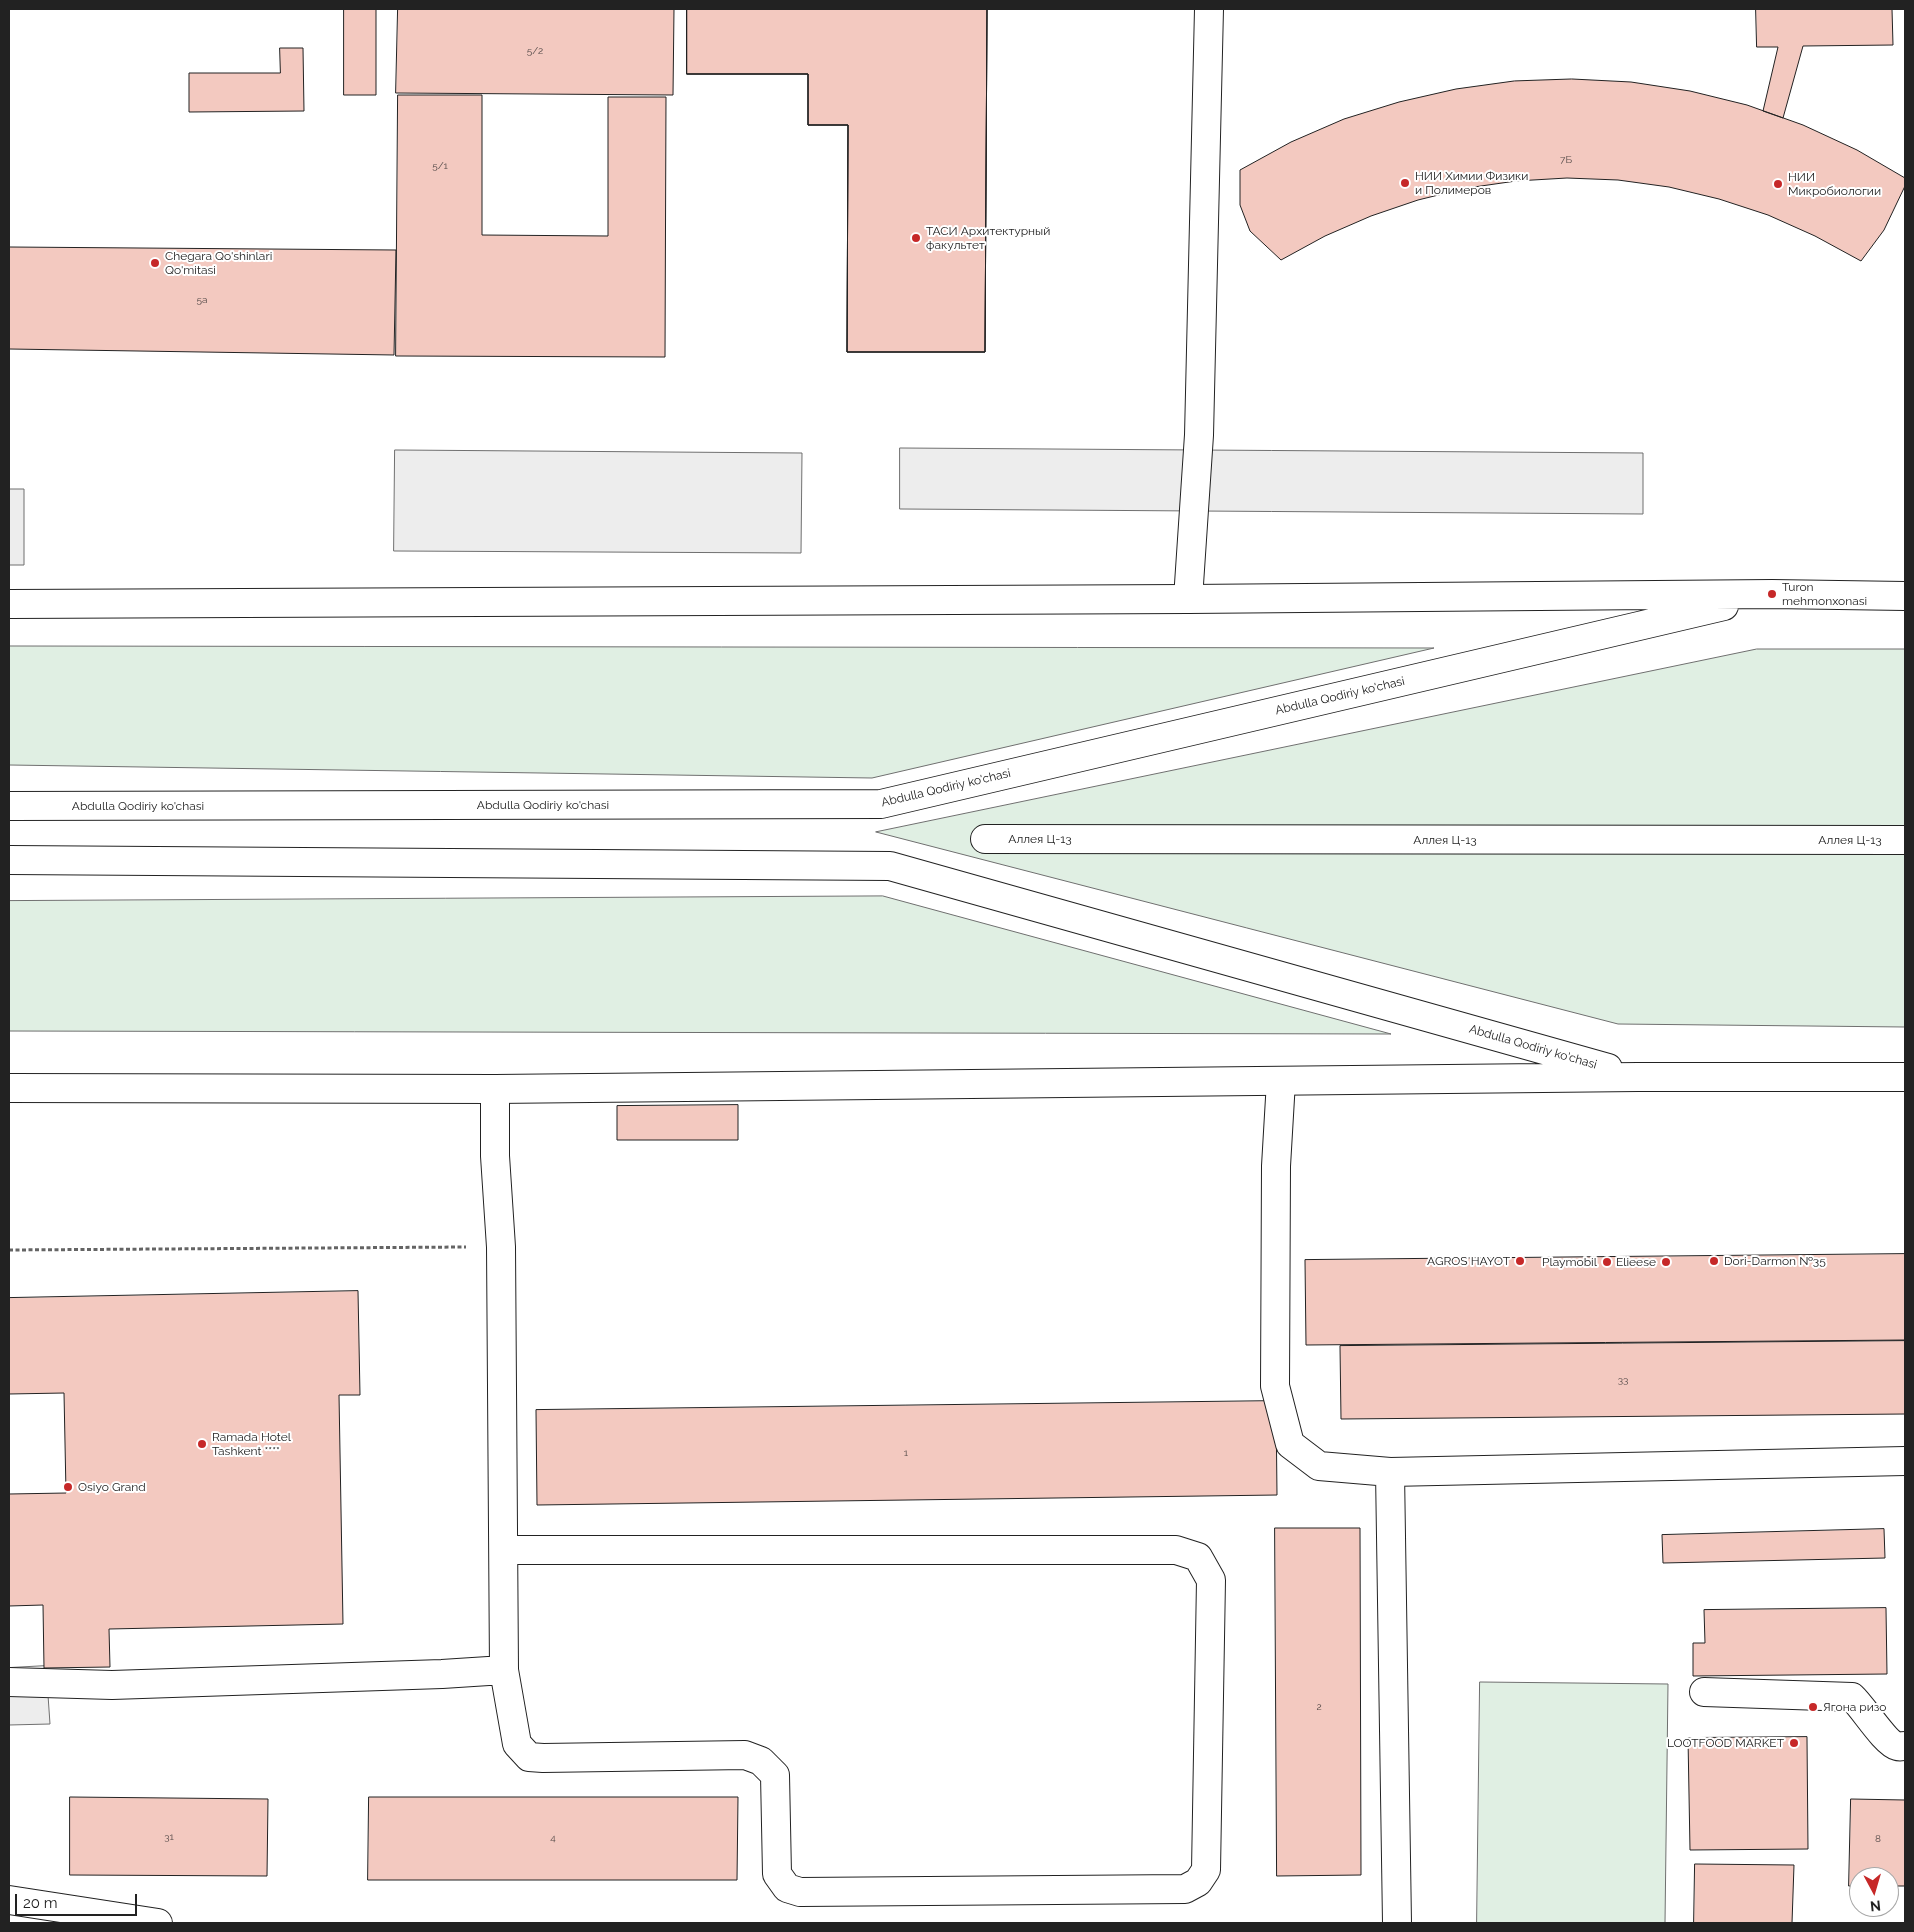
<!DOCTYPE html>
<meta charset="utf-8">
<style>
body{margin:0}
#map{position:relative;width:1914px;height:1932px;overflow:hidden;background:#fff;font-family:Raleway,sans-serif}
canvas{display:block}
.frame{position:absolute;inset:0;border:10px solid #222;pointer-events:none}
.north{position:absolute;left:1849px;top:1867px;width:50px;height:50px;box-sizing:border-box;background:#fff;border:1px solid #a7a7a7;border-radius:50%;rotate:174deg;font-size:14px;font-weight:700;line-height:20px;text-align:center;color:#222}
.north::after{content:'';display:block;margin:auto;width:18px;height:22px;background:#c62828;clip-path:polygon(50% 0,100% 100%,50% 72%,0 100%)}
.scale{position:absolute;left:15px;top:1894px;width:122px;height:22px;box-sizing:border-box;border:2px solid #222;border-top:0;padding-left:6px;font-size:15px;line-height:18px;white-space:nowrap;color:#222;-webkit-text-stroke:4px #fff;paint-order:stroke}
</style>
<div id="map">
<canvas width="1914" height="1932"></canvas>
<div class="frame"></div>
<div class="north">N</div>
<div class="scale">20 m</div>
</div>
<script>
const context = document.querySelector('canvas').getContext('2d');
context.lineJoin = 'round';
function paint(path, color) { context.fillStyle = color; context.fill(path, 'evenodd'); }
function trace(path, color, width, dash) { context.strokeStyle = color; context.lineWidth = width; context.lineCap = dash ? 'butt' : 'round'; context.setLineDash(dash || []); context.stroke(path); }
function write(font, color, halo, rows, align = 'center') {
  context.font = font + ' Raleway,sans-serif'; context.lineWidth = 4; context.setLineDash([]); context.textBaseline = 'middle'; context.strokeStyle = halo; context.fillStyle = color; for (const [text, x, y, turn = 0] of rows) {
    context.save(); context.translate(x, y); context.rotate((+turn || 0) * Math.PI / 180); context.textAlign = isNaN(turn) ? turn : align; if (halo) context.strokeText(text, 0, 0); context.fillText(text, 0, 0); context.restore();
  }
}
const green = new Path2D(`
 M9,646L1434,648L872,778L9,765Z
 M1757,649H1905V1027L1618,1024L876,832Z
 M883,896L1391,1034L9,1031V901Z
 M1480,1682L1668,1684L1665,1923H1477Z`);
const parking = new Path2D(`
 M900,448L1643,453V514L900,509Z
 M395,450L802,453L801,553L394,551Z
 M9,489H24V565H9Z
 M46,1666L50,1724L9,1725V1668Z`);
const building = new Path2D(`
 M344,9H376V95H344Z
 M398,9H674L673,95L396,93Z
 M687,9H987L985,352H847L848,125H808V74H687Z
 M687,9H987L985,352H847L848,125H808V74H687Z
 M687,9H987L985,352H847L848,125H808V74H687Z
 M1756,9H1892L1893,45L1803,46L1783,118L1763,111L1778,47H1757Z
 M280,48H303L304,111L189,112V73H280Z
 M1572,79L1631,82L1690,91L1747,105L1803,125L1857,150L1905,178V186L1884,230L1861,261L1815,236L1768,215L1719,199L1669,187L1618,180L1567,178L1516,181L1467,188L1418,200L1371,216L1325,236L1281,260L1250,231L1240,205V170L1291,142L1344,119L1399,102L1456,89L1514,81Z
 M398,95H482V235L608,236V97H666L665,357L396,356Z
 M9,247L396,250L394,355L9,349Z
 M738,1105V1140H617V1106Z
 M1905,1254V1340L1306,1345L1305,1260Z
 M358,1291L360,1395H339L343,1624L109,1629L110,1667L44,1668L43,1605L9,1606V1494L66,1493L64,1393L9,1394V1298Z
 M1905,1341V1414L1341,1419L1340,1346Z
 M1276,1401L1277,1495L537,1505L536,1410Z
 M1275,1528H1360L1361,1875L1277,1876Z
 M1884,1529L1885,1558L1663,1563L1662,1535Z
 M1886,1608L1887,1674L1693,1676V1643H1705L1704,1610Z
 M1807,1737L1808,1849L1690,1850L1688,1738Z
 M70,1797L268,1799L267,1876L70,1875Z
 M369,1797H738L737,1880H368Z
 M1851,1799L1905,1800V1886H1889V1877H1859V1886H1849Z
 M1695,1864L1794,1865L1792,1923H1694Z`);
const path = new Path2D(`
 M9,1250L466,1247`);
const minor = new Path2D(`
 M1188,599L1199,435L1209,9
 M985,839L1905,840
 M1281,1081L1276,1166L1275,1386L1290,1444L1319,1466L1390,1472L1397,1923
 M1390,1472L1905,1461
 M504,1670L517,1744L529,1757L543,1758L745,1755L761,1761L775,1775L777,1874L787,1888L800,1892L1185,1889L1198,1882L1206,1870L1211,1580L1198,1557L1176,1550H504
 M9,1682L112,1685L442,1674L504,1670L501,1247L495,1156V1089
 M1704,1692L1852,1697C1863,1707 1885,1743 1897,1746C1900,1747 1903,1746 1905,1746
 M9,1900L158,1923`);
const major = new Path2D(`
 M9,604L1188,599L1772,594L1905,596
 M9,806L881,804L1724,606
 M9,860L890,866L1608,1068
 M9,1088L495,1089L1638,1077H1905`);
const markers = [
 [1405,183,5,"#c62828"],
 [1778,184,5,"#c62828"],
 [916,238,5,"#c62828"],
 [155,263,5,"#c62828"],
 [1772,594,5,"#c62828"],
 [1520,1261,5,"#c62828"],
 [1714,1261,5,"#c62828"],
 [1607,1262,5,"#c62828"],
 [1666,1262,5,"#c62828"],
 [202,1444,5,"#c62828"],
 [68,1487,5,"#c62828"],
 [1813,1707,5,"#c62828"],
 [1794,1743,5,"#c62828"]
];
const numberNames = [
 ["5/2",535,51],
 ["7Б",1566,160],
 ["5/1",440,166],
 ["5a",202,300],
 ["33",1623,1380],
 ["1",906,1453],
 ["2",1319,1707],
 ["31",169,1837],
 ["4",553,1838],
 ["8",1878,1839]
];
const poiNames = [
 ["НИИ Химии Физики",1415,176],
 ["и Полимеров",1415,190],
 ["НИИ",1788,177],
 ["Микробиологии",1788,191],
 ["ТАСИ Архитектурный",926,231],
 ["факультет",926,245],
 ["Chegara Qo'shinlari",165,256],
 ["Qo'mitasi",165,270],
 ["Turon",1782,587],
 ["mehmonxonasi",1782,601],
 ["AGROS HAYOT",1510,1261,"right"],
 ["Dori-Darmon №35",1724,1261],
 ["Playmobil",1597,1262,"right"],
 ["Elieese",1656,1262,"right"],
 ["Ramada Hotel",212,1437],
 ["Tashkent ****",212,1451],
 ["Osiyo Grand",78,1487],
 ["Ягона ризо",1823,1707],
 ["LOOTFOOD MARKET",1784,1743,"right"]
];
const streetNames = [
 ["Abdulla Qodiriy ko'chasi",1340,696,-13],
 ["Abdulla Qodiriy ko'chasi",946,788,-13],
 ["Abdulla Qodiriy ko'chasi",543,805],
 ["Abdulla Qodiriy ko'chasi",138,806],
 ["Аллея Ц-13",1040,839],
 ["Аллея Ц-13",1445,840],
 ["Аллея Ц-13",1850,840],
 ["Abdulla Qodiriy ko'chasi",1533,1047,16]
];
paint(green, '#e0efe3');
trace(green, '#6f6f6f', 1);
paint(parking, '#ededed');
trace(parking, '#6f6f6f', 1);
paint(building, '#f3c9c0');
trace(building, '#222', 1);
trace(minor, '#222', 30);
trace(major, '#222', 30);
trace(path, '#646464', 3, [4, 2.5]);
trace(minor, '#fff', 28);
trace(major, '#fff', 28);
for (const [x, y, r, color] of markers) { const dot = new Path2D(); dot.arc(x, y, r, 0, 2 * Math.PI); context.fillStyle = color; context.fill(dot); trace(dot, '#fff', 2); }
write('10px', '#564c4a', null, numberNames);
write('12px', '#222', '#fff', poiNames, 'left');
write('12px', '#222', '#fff', streetNames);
</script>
